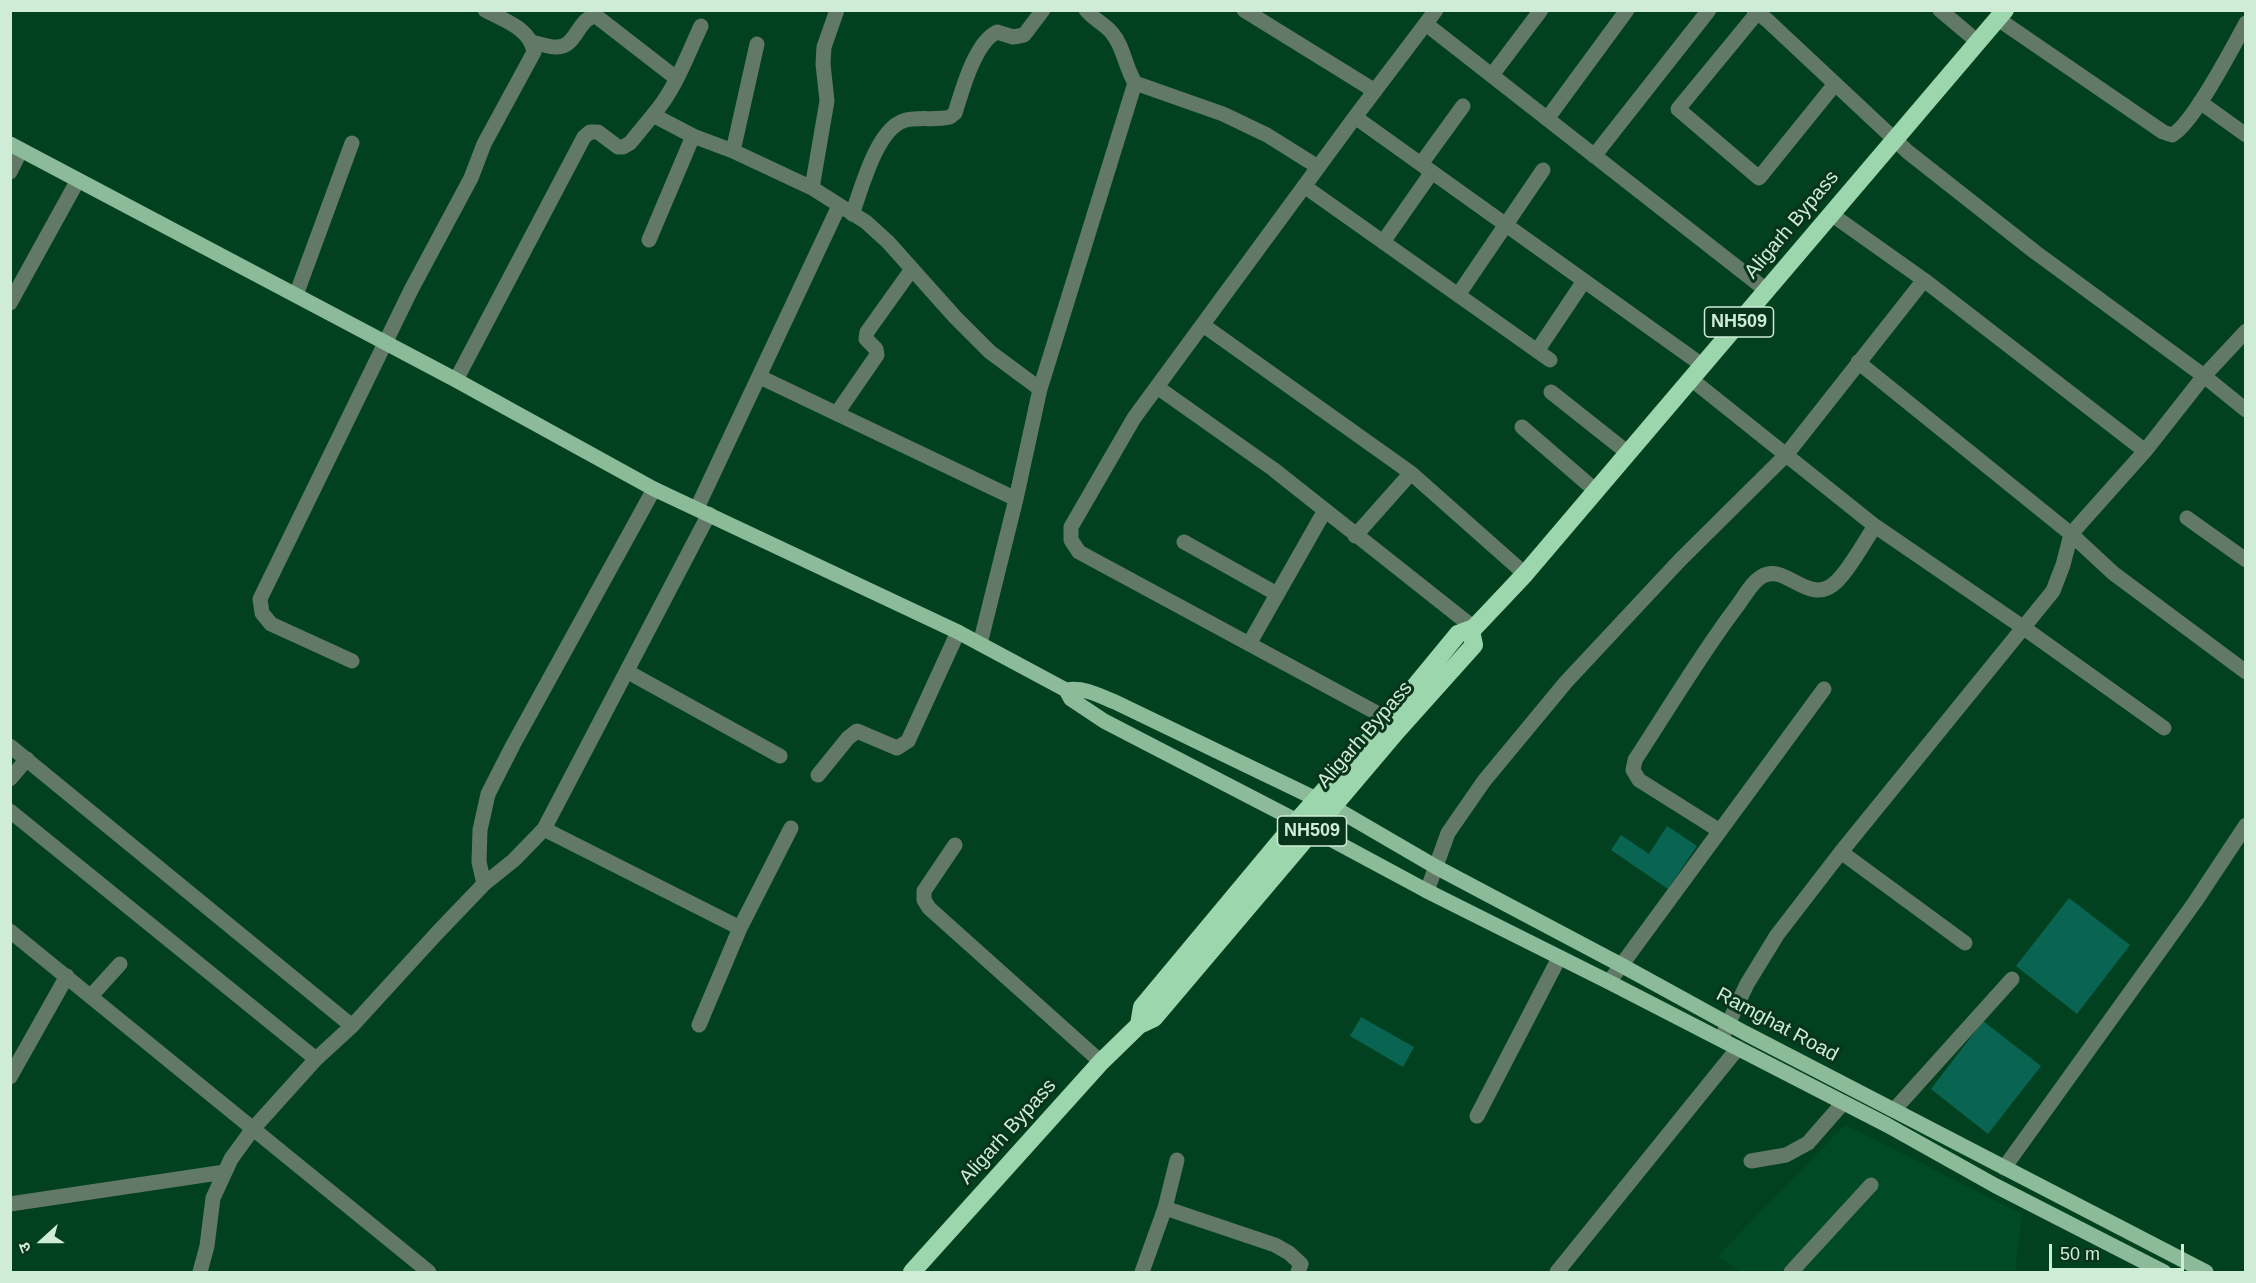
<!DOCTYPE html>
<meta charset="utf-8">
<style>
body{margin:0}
#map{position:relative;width:2256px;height:1283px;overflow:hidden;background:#01411f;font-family:Helvetica,"Noto Sans Devanagari",sans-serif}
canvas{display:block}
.frame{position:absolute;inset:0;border:12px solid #cfecd7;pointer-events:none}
.north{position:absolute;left:12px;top:1211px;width:60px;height:60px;-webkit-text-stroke:4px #07341a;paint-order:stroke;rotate:249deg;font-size:16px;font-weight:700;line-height:24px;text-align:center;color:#cfecd7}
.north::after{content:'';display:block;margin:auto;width:21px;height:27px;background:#cfecd7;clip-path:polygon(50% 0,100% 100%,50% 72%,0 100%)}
.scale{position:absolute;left:2049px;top:1244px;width:135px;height:27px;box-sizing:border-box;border:3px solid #cfecd7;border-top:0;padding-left:8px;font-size:18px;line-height:21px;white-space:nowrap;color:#cfecd7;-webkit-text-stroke:4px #07341a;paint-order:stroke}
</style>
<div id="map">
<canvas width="2256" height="1283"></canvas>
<div class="frame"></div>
<div class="north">उ</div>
<div class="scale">50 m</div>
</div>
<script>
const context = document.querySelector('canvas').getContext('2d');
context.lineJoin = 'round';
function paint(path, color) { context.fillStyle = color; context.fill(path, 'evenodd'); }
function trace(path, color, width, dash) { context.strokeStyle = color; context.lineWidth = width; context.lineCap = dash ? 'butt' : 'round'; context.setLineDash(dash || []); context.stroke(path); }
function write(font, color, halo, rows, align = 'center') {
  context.font = font + ' Helvetica,sans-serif'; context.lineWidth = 6; context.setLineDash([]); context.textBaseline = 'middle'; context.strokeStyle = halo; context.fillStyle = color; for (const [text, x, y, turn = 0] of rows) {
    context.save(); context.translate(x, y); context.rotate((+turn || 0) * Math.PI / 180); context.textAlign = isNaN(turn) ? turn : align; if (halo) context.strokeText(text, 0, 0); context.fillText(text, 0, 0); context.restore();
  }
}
const built = new Path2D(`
 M1845,1125L2022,1214L2015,1272H1743L1718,1256Z`);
const building = new Path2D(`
 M1667,826L1697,846L1668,889L1611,850L1621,835L1649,854Z
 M2069,898L2130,945L2077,1014L2016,966Z
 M1361,1017L1414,1047L1403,1067L1350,1036Z
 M1983,1021L2041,1066L1988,1134L1931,1089Z`);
const minor = new Path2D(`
 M837,10L824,47L823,64L827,101L812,188L866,222L888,242L955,317L990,352L1040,389
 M1086,10C1093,19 1105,24 1112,33C1124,47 1125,67 1135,83L1223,114L1267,135L1318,167
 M1244,10L1375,91
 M1754,10L1767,20L1908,152L2035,252L2204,376L2246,410
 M1940,10L1978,42
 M1757,13L1678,109L1759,178L1835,84
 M1998,19L2163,132L2172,135C2193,124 2233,47 2246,23
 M1426,24L1766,290
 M532,42C540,44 548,47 556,47C577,48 577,18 596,16L676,78
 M757,44L733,151L812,188
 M1492,75L1541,10
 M2200,102L2246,135
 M1355,117L1702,365
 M1547,119L1627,10
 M693,136L733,151
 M1594,156L1709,10
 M1421,164L1463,106
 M10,172L21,150
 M1304,186L1550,360
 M852,214C862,188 876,131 903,121C918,116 934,121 950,117L955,113C962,91 975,42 997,32L1013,37L1024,35L1043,10
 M649,240L693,136L653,115C675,90 687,56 701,26
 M1383,242L1432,172
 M1924,280L2145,451
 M296,295L352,143
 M1458,295L1543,170
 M10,303L78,180
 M1203,325L1411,473
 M1537,351L1584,281
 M1858,362L2071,534L2113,573L2246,672
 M760,377L1016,499
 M1691,379L1875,526L2024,628L2164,728
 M456,380L584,137L590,132H598L618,147H623L630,143L653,115
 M1157,387L1273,469L1474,628
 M1551,392L1628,453
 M837,413L877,355L876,349L866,339L867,332L912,269
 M1522,427L1596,491
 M697,508L839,206
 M709,514L544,829L740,928
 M2187,518L2246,560
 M1355,536L1411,473L1525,574
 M1184,542L1277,594
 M980,644L1016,499L1040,389L1135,83
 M1249,644L1324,512
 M352,661L271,624L262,613L260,599L411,290L471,178L484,144L534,52C530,28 505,21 485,10
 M628,672L780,756
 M1388,719L1079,552L1071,540V527L1134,418L1355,117L1436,10
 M10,746L352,1026
 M818,775L848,738L857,731L897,748L908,741L958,632
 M10,779L27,759
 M10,811L316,1059
 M1720,831L1639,780L1633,770L1635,760C1668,710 1699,657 1735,609C1743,599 1751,583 1761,577C1785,561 1809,608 1836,582C1850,569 1864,542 1875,526
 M955,845L924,891V900L929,908L1101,1062
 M1841,852L1965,943
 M484,884L479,862L480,830L488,794L513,745L654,489
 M1427,891L1448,833L1484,781L1566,682L1680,560L1786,455L1924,280L1831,214
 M10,931L429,1272
 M1609,982L1824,689
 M91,996L120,964
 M699,1025L740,928L791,828
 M1721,1039L1747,984L1777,935L1841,852L2053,591L2063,565L2071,534L2145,451L2204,376L2246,331
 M10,1077L67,976
 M1894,1110L2012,979
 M1477,1116L1559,958
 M1751,1161L1786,1155L1808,1143L1843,1103
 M2004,1168L2195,902L2246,825
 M10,1204L225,1172
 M1165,1208L1177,1160
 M200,1272L207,1246L213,1198L231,1159L252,1130L316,1059L352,1026L438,932L484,884L514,860L544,829
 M1142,1272L1165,1208L1275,1245L1289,1253L1301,1264L1298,1272
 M1557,1272L1738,1048
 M1791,1272L1871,1185`);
const major = new Path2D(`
 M10,144L456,380L654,489L958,632L1066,690L1071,699L1104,721L1297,821L1427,891L1609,982L1887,1125L1996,1186L2164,1272
 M1066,690C1084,687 1098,695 1115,702L1333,807L1436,867L1621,965L1745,1033L2206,1272`);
const highway = new Path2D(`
 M1139,1025L1142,1007L1297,821L1388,719L1458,634L1474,628L1525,574L2005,10
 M912,1272L1101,1062L1139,1025L1154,1018L1397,731L1474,645L1471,631`);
const shields = [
 [1739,322,69],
 [1312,831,69]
];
const shieldNames = [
 ["NH509",1739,322],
 ["NH509",1312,831]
];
const streetNames = [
 ["Aligarh Bypass",1792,225,-50],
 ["Aligarh Bypass",1365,735,-49],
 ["Ramghat Road",1777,1025,28],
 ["Aligarh Bypass",1008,1132,-48]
];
paint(built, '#004b25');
paint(building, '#096451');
trace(minor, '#627968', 15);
trace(major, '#8cbb99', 15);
trace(highway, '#9cd6ac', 18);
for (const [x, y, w] of shields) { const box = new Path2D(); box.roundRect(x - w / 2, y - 15, w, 30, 4.5); context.fillStyle = '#07341a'; context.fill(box); trace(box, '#cfecd7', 1.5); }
write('bold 18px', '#cfecd7', null, shieldNames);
write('20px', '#cfecd7', '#07341a', streetNames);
</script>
